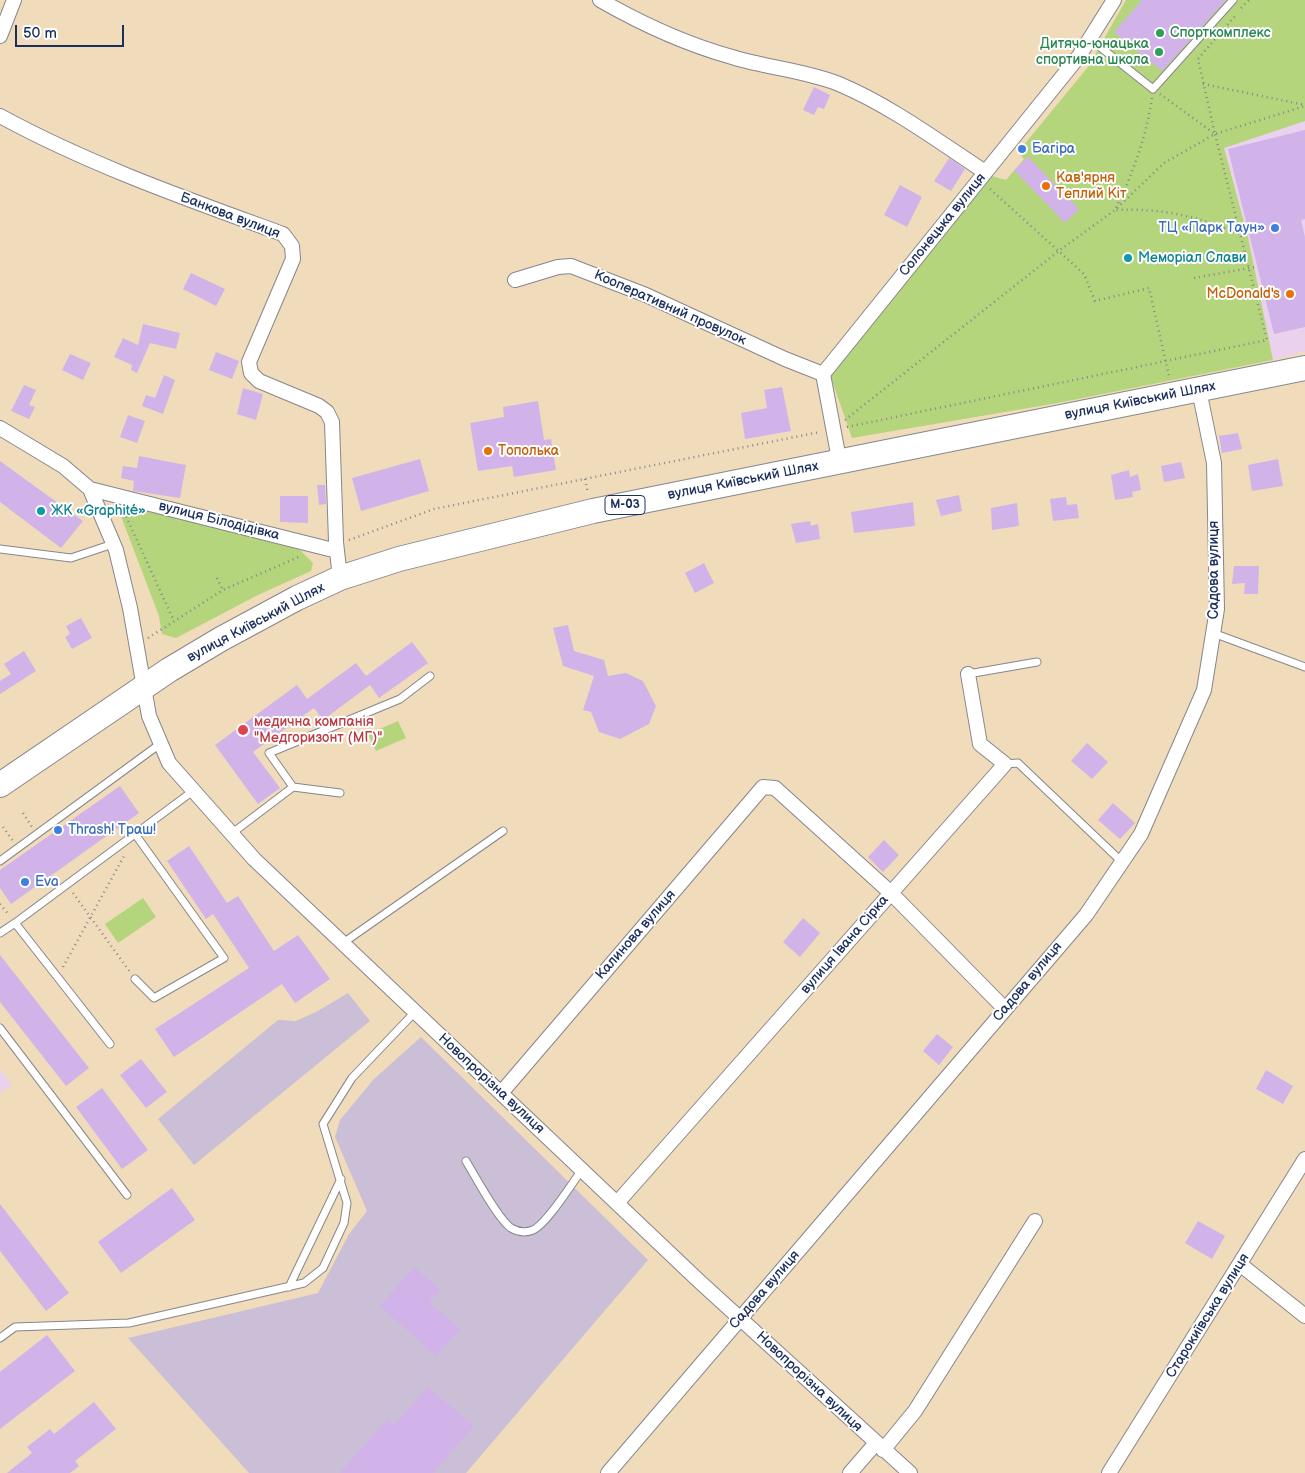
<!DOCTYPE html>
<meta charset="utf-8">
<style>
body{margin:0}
#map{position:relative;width:1305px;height:1473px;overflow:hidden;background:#f0dcba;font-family:"Balsamiq Sans",sans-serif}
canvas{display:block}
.scale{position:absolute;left:15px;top:25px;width:109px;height:22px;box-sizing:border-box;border:2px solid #1b2f5e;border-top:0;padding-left:6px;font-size:15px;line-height:18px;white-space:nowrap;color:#1b2f5e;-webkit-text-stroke:4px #fff;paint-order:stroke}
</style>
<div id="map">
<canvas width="1305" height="1473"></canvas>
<div class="scale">50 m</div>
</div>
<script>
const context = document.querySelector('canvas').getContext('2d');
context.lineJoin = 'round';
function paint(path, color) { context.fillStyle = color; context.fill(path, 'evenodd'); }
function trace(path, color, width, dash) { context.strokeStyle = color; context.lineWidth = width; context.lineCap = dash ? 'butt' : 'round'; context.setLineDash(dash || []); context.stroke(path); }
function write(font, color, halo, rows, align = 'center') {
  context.font = font + ' "Balsamiq Sans",sans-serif'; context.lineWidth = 4; context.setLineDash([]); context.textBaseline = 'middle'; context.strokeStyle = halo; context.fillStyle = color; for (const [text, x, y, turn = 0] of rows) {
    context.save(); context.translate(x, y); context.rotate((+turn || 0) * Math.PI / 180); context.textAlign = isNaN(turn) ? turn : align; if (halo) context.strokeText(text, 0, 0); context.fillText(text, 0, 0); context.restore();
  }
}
const built = new Path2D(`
 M1305,121V351L1273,360L1248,237L1224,147Z
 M0,1069L12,1085L0,1093Z`);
const industrial = new Path2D(`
 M348,993L370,1021L194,1165L158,1119L278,1020L296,1021L316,1012Z
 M421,1037L648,1260L466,1473H249L128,1338L318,1293L349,1234L367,1211L335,1137L340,1120L374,1079Z`);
const green = new Path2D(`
 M1126,0H1305V121L1224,148L1248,237L1273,360L1058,403L852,438L830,375L992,176L1006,180L1024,159L1018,152L1088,67Z
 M127,505L300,550L313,563L311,571L258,595L176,638L162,634L159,616L119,511Z
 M398,721L406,738L376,751L368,734Z
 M143,898L156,917L118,943L105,924Z`);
const building = new Path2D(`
 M1142,0H1226L1162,71L1114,32Z
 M814,87L830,95L824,109L818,107L814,115L803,110Z
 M1305,130V219L1301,220L1305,237V327L1274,334L1228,149Z
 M1028,157L1079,209L1065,223L1014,170Z
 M949,158L965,169L951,191L934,181Z
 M900,185L922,197L907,227L884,215Z
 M191,273L225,289L216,306L183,289Z
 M143,324L180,333L176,349L150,343L137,373L131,370L132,365L114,357L123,338L138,345Z
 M216,352L239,361L232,379L209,370Z
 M70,354L91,363L83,380L62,370Z
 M164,375L175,380L163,414L142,406L146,395L155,398Z
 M24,385L36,390L29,405L35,407L29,419L11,411Z
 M782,387L791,431L745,439L741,413L767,408L764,390Z
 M243,388L263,394L256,420L237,414Z
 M538,401L544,440L551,439L556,470L514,477L512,466L478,471L470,423L504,417L503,407Z
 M128,415L145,421L137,443L120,437Z
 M1238,433L1242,449L1222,453L1219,436Z
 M139,456L186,465L180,498L133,491L134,481L121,478L123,466L137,468Z
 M420,459L429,491L361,511L352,478Z
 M1278,459L1283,486L1252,491L1248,465Z
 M0,461L83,521L61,548L0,502Z
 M1181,462L1185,478L1164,482L1161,466Z
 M1129,470L1130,477L1138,474L1141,490L1132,492L1133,497L1115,500L1111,475Z
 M317,485H325L326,504L319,505Z
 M959,495L962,511L941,516L936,500Z
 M280,496H308V523L280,522Z
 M1066,497L1067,505L1077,504L1079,518L1053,521L1050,499Z
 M913,502L915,526L854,533L851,512Z
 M1017,503L1019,526L992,530L991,508Z
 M810,521L811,526L818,524L820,539L796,543L791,524Z
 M704,563L714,583L695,593L685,573Z
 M1234,566H1259L1258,594H1244L1245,583L1232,584Z
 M81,618L92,638L72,649L65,637L70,634L66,626Z
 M568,625L574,651L604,660L608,676L626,673L643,681L656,706L649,724L620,739L599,732L591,712L583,710L594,676L563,666L553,628Z
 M412,642L428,663L379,698L370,685L323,720L314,708L253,752L280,788L258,804L215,745L297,685L307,699L356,663L366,676Z
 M24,651L36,671L0,694V681L11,674L4,664Z
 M1087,743L1108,762L1092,779L1071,761Z
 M120,786L139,813L11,904L0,888V870Z
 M1113,803L1135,823L1120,839L1098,820Z
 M884,840L899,855L883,872L868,857Z
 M189,846L227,903L238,896L274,951L298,935L330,979L295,1003L282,984L174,1057L155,1029L249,968L213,914L206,919L167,861Z
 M803,918L820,933L800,957L783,942Z
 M0,955L89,1068L66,1086L0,1002Z
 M937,1034L953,1047L939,1065L923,1051Z
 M141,1059L167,1092L146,1108L120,1075Z
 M1266,1070L1293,1086L1283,1104L1256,1089Z
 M102,1088L148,1150L122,1169L76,1107Z
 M172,1188L195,1220L121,1273L98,1242Z
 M0,1204L69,1293L46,1311L0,1251Z
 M1198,1221L1225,1236L1212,1259L1185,1243Z
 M414,1267L440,1290L429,1302L460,1329L436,1356L380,1306Z
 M47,1335L75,1371L0,1429V1372Z
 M428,1387L474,1426L433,1473H340L388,1419L394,1425Z
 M94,1402L116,1429L75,1461L79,1466L70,1473H7L32,1453L27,1447L50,1429L54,1434Z`);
const path = new Path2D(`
 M1241,8L1249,0
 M1203,84L1305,105
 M1160,94L1215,134L1198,59L1235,16
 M1152,98C1146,138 1133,173 1115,210C1163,208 1196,216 1240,234
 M990,189L1084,274L1095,301L1149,288L1169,376
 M1194,278L1255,267
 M845,420L1060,250L1115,210L1164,163L1215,134L1305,106
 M847,427L1267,340L1215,134
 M585,479L588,493
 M124,512L174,621
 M349,540L434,509L820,432
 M217,578L223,590
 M148,638L223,590L301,556
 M23,813L32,827
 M3,827L13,841
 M73,893L130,972
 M0,904L9,915
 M63,967L124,856`);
const service = new Path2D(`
 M1090,39L1153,89L1233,0
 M0,549L71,558L113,544
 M1213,633L1305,667
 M968,674L1037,662
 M1005,764L1018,763L1122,862
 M293,787L340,793
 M231,834L293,787L269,753L400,699L430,676
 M0,861L160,744
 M15,923L193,791
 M0,933L15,923L110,1044
 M343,943L503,831
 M135,979L154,998L224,958L135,834
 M0,1028L127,1195
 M466,1161C475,1176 498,1219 511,1228C518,1232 526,1233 533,1230C547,1224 572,1183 582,1170
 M289,1287L341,1179
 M0,1338L15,1327L129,1323L304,1283L323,1268L344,1223L347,1203L323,1124L352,1078L415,1012`);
const minor = new Path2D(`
 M600,0C642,24 685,44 732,57C767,68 804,70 839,84C891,106 938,141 985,172
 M0,36L14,0
 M0,116C90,165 187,199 283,234L292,246L293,259L249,362L251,373L259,381L319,406L327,412L332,422L336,542L340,578
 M515,280L558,267L571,266L646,295L785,359L823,374
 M0,428L63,466L90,489L337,551
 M834,463L838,454L823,374L1079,56L1114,0
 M90,489L116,550L130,608L149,716L169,763L254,859L700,1282L910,1473
 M501,1093L763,787L775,788L891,893L1005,1009
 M617,1203L1005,764L980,744L968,674
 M1241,1265L1305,1316
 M883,1450L915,1411L1035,1221
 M608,1473L1086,915L1141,834L1204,690L1217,609L1214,463L1199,390
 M850,1473L876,1443
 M1109,1473L1305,1159`);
const trunk = new Path2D(`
 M0,785L169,670L221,639L297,598L340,578L399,559L593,511L1305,368`);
const markers = [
 [1160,33,5,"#2e9e5b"],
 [1159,52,5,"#2e9e5b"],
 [1022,149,5,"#3f7fe0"],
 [1046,186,5,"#e8710a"],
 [1275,228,5,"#3f7fe0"],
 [1128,258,5,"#0f9aa8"],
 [1290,294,5,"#e8710a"],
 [488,451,5,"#e8710a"],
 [41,511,5,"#0f9aa8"],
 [243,730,6,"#e0444e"],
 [58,830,5,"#3f7fe0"],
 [25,882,5,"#3f7fe0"]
];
const shields = [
 [625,505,40]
];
const shieldNames = [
 ["М-03",625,505]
];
const leisureNames = [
 ["Спорткомплекс",1170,33],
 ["Дитячо-юнацька",1149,44,"right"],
 ["спортивна школа",1149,60,"right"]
];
const shopNames = [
 ["Багіра",1032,149],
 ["ТЦ «Парк Таун»",1265,228,"right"],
 ["Thrash! Траш!",68,830],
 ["Eva",35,882]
];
const foodNames = [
 ["Кав'ярня",1056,178],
 ["Теплий Кіт",1056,194],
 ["McDonald's",1280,294,"right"],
 ["Тополька",498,451]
];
const streetNames = [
 ["Банкова вулиця",230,216,21],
 ["Солонецька вулиця",943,225,-51],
 ["Кооперативний провулок",670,308,24],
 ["вулиця Київський Шлях",1140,401,-11],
 ["вулиця Київський Шлях",743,481,-11],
 ["вулиця Білодідівка",219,521,14],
 ["Садова вулиця",1214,570,-90],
 ["вулиця Київський Шлях",256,623,-28],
 ["Калинова вулиця",636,935,-49],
 ["вулиця Івана Сірка",845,945,-49],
 ["Садова вулиця",1028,982,-50],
 ["Новопрорізна вулиця",491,1084,43],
 ["Садова вулиця",765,1290,-49],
 ["Старокиївська вулиця",1208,1316,-58],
 ["Новопрорізна вулиця",809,1382,43]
];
const cultureNames = [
 ["Mеморіал Слави",1138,258],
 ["ЖК «Graphité»",51,511]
];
const healthNames = [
 ["медична компанія",254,722],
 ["\"Медгоризонт (МГ)\"",254,738]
];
paint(built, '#ead1ed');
paint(industrial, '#cabfd7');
paint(green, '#b4d57c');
paint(building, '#d2b3e9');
trace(service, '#86868c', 9);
trace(minor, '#86868c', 16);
trace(trunk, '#86868c', 26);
trace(path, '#86868c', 2.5, [1, 4]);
trace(service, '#fff', 7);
trace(minor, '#fff', 14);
trace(trunk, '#fff', 24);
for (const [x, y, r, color] of markers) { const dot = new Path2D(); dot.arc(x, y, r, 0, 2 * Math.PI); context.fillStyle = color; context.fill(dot); trace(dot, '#fff', 2); }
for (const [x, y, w] of shields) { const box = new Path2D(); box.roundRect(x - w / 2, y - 9.5, w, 19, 4); context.fillStyle = '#fff'; context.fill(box); trace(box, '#1b2f5e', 1); }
write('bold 12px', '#1b2f5e', null, shieldNames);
write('14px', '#27864d', '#fff', leisureNames, 'left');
write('14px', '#366cbe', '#fff', shopNames, 'left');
write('14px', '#c56008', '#fff', foodNames, 'left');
write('14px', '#1b2f5e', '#fff', streetNames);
write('14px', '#0d838f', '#fff', cultureNames, 'left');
write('14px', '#be3a42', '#fff', healthNames, 'left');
</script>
